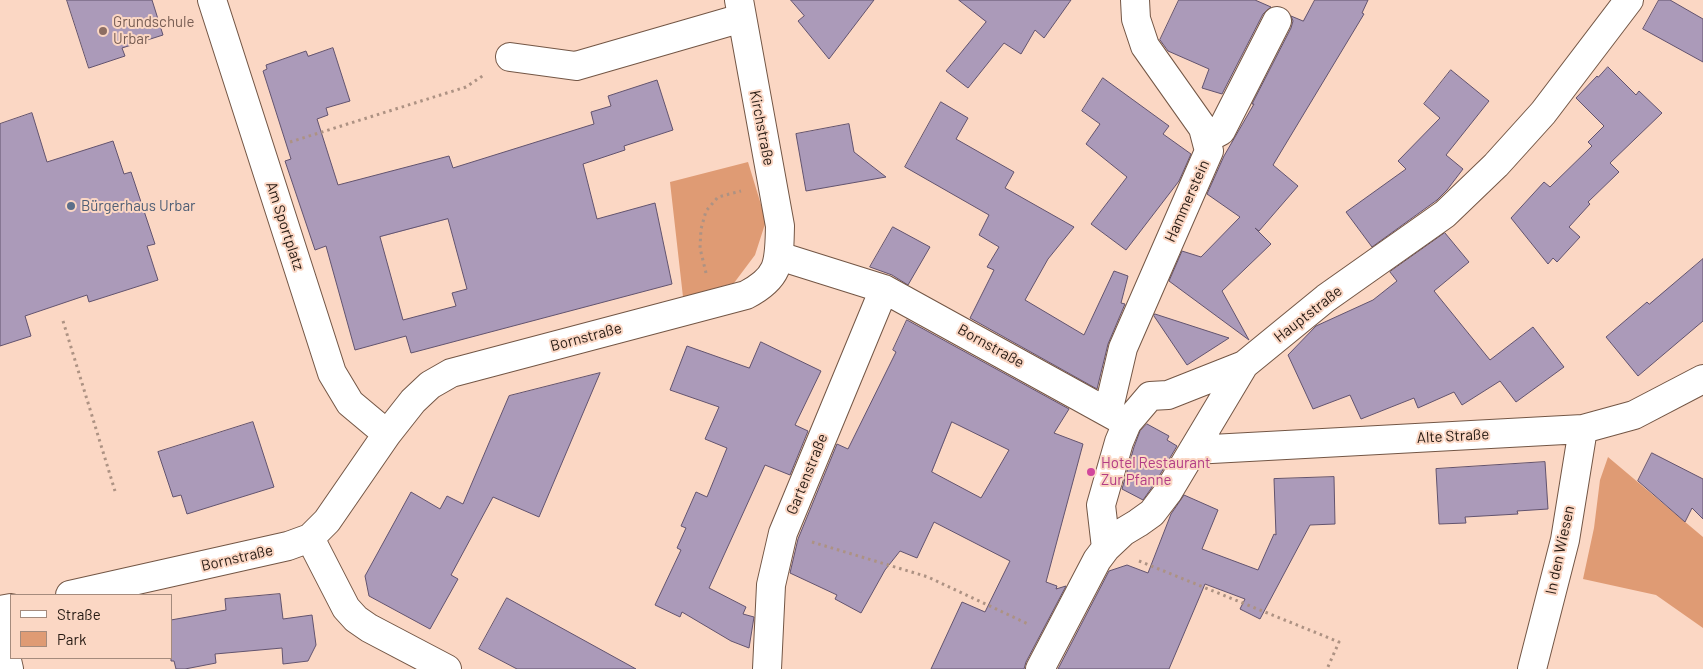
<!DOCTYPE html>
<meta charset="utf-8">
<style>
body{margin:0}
#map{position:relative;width:1703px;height:669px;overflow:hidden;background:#fbd7c4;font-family:Barlow,sans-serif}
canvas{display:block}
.legend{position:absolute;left:10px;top:594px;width:162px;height:65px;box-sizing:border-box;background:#fbd7c4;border:1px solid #a58b7d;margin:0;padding:6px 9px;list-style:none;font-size:15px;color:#251912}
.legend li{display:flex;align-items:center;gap:10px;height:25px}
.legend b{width:25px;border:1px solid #a58b7d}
</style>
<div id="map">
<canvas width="1703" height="669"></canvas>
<ul class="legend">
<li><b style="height:6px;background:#fff"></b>Straße</li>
<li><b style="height:14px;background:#df9b74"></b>Park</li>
</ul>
</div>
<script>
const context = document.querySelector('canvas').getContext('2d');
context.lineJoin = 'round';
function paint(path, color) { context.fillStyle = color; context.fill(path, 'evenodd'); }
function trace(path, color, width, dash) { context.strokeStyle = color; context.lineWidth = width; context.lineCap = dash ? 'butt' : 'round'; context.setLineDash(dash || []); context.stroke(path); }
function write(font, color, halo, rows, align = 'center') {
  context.font = font + ' Barlow,sans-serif'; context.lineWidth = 4; context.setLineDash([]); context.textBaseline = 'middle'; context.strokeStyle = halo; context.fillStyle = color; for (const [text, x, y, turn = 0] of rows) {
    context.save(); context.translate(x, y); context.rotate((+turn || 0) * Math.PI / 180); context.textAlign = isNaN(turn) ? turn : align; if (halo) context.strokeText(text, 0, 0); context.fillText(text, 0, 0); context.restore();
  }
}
const green = new Path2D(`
 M748,162L766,221L755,255L734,283L683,297L670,182Z
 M1608,457L1703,537V628L1656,595L1583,579L1594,528L1600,480Z`);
const building = new Path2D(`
 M67,0H152L163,35L122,48L125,56L89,68Z
 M791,0H874L829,59L798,21L804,16Z
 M959,0H1071L1044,38L1035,30L1021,54L1004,43L968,88L946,71L986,22Z
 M1179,0H1255L1271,7L1263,14L1222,94L1202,88L1209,69L1168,51L1160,40Z
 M1315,0H1368L1362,13L1364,14L1273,165L1298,186L1259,231L1255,228L1271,244L1222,291L1249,340L1169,281L1182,251L1201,257L1240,217L1207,194L1224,156L1254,104H1252L1291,28L1293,21L1291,16L1303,21Z
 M1659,0H1670L1703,19V62L1643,29Z
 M333,48L350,101L326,108L328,115L317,119L338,185L449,156L453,168L594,124L591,112L611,106L608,96L657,80L673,130L624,146L625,150L583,164L597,219L655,203L672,284L411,353L406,336L355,350L326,246L315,250L285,161L291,159L263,71L267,69L266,65L306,51L308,56ZM448,219L467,289L452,293L456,306L403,320L380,237Z
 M1608,67L1636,95L1639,91L1662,113L1610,163L1619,172L1588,202L1590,204L1569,227L1580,237L1557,262L1553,258L1548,264L1511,218L1544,182L1550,187L1592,146L1588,142L1604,126L1576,98L1597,76L1598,77Z
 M1451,70L1489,101L1446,155L1463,169L1447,190L1437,200L1372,247L1346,212L1406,169L1398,161L1440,118L1424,104Z
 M1103,78L1169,126L1163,134L1191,154L1179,181L1126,250L1091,224L1127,177L1086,144L1100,124L1082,111Z
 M941,102L968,118L956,139L1014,172L1005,188L1074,227L1048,259L1025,300L1084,335L1114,271L1128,276L1121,303L1125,304L1108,344L1097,389L970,318L994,270L987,267L999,247L979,235L989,215L905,167Z
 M32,113L47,162L113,141L124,174L131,172L155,244L147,246L158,280L89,302L87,295L25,316L31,336L0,346V124Z
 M849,124L854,152L886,177L806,191L796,134Z
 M893,227L930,247L908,285L892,275L870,267Z
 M1445,233L1469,262L1434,291L1490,360L1533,327L1564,367L1516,402L1500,381L1462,405L1454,392L1418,408L1414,398L1361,419L1350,395L1313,409L1288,355L1316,326L1373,300L1397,281L1390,272Z
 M1703,259V321L1638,376L1606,337L1647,302L1649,304Z
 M1155,314L1229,338L1187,365L1154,316Z
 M907,320L1069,409L1054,433L1083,444L1046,582L1057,586L1056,589L1066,586L1026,662L1024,669H931L962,602L985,612L1010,561L934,522L917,558L900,551L885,570L861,613L835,599L837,595L790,573L798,539L837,444L848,449L896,352L893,350ZM952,422L1009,450L981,498L932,472Z
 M761,342L821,371L795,425L808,431L790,475L765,465L709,588L746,607L743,614L754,617L749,648L731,641L682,612L680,617L655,605L681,550L677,548L686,528L681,526L696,492L707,497L727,448L705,439L719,407L670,390L687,346L749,368Z
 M600,373L539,517L493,497L451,575L458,579L430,629L369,596L365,576L411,492L440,509L447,496L463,504L509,396Z
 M253,422L274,487L187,514L181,495L173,497L158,452Z
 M1147,424L1169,436L1167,440L1177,446L1155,483L1143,500L1122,489L1134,447L1140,431Z
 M1652,453L1703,479V519L1692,508L1685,522L1638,481Z
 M1545,462L1548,509L1517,511L1518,514L1465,517L1466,523L1439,524L1436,469Z
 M1334,477L1335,524L1310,525L1260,619L1240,609L1245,599L1205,584L1169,669H1058L1109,571L1127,565L1148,573L1171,514L1184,495L1218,510L1202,549L1258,570L1274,534L1276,535L1274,479Z
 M280,594L283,619L312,615L316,645L308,661L283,664L282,648L215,654L216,663L185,669H176L174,661H171V620L226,610L225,599Z
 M507,598L587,642L636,669H517L479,649Z`);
const path = new Path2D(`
 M290,142L466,87L484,75
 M706,273L700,248L701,229L706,211L718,197L741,191
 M63,321L115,491
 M812,542L928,577L1028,624
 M1139,561L1339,642L1327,669`);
const minor = new Path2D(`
 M212,0L332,373L350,403L387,434
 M510,57L576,66L742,18
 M1206,139L1221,131L1277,21
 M779,256L884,289L1127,423
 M1108,412L1123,348L1209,151L1203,128L1145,46L1136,19L1135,0
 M1193,450L1583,429L1634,415L1703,379
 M310,538L346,608L356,619L369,628L447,669
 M1106,548L1101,505L1119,442L1127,423L1150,396L1168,395L1244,365
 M70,595L288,546L310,538L327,521L387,434L413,401L430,385L451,373L746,295C781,277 779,261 780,226L739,0
 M0,610L11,608
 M0,630L9,669
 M767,669L771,585L783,533L884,289
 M1040,669L1097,560L1106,548L1123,532L1138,523L1152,513L1168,492L1244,365L1326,298L1445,214L1496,165L1543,113L1629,0
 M1532,669L1565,540L1583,429`);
const markers = [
 [103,31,5,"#8d6e63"],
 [71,206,5,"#5c6f8a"],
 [1091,472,5,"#d1479c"]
];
const educationNames = [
 ["Grundschule",113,22],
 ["Urbar",113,39]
];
const streetNames = [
 ["Kirchstraße",762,128,79],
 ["Hammerstein",1187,201,-66],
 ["Am Sportplatz",285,226,72],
 ["Hauptstraße",1308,314,-38],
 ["Bornstraße",586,337,-15],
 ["Bornstraße",991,346,29],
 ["Alte Straße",1453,436,-3],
 ["Gartenstraße",807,474,-68],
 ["In den Wiesen",1560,550,-78],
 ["Bornstraße",237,558,-13]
];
const serviceNames = [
 ["Bürgerhaus Urbar",81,206]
];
const hotelNames = [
 ["Hotel Restaurant",1101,463],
 ["Zur Pfanne",1101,480]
];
paint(green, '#df9b74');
paint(building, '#ab9ab9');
trace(building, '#62536e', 1);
trace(minor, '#735645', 30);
trace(path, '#ad9283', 3, [2.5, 4]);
trace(minor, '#fff', 28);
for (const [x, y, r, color] of markers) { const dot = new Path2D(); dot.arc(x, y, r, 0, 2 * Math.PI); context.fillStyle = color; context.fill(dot); trace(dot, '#fbd7c4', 2); }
write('15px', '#785e54', '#fbd7c4', educationNames, 'left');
write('15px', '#251912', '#fbd7c4', streetNames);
write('15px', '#4e5e75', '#fbd7c4', serviceNames, 'left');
write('15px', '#b23c85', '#fbd7c4', hotelNames, 'left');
</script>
